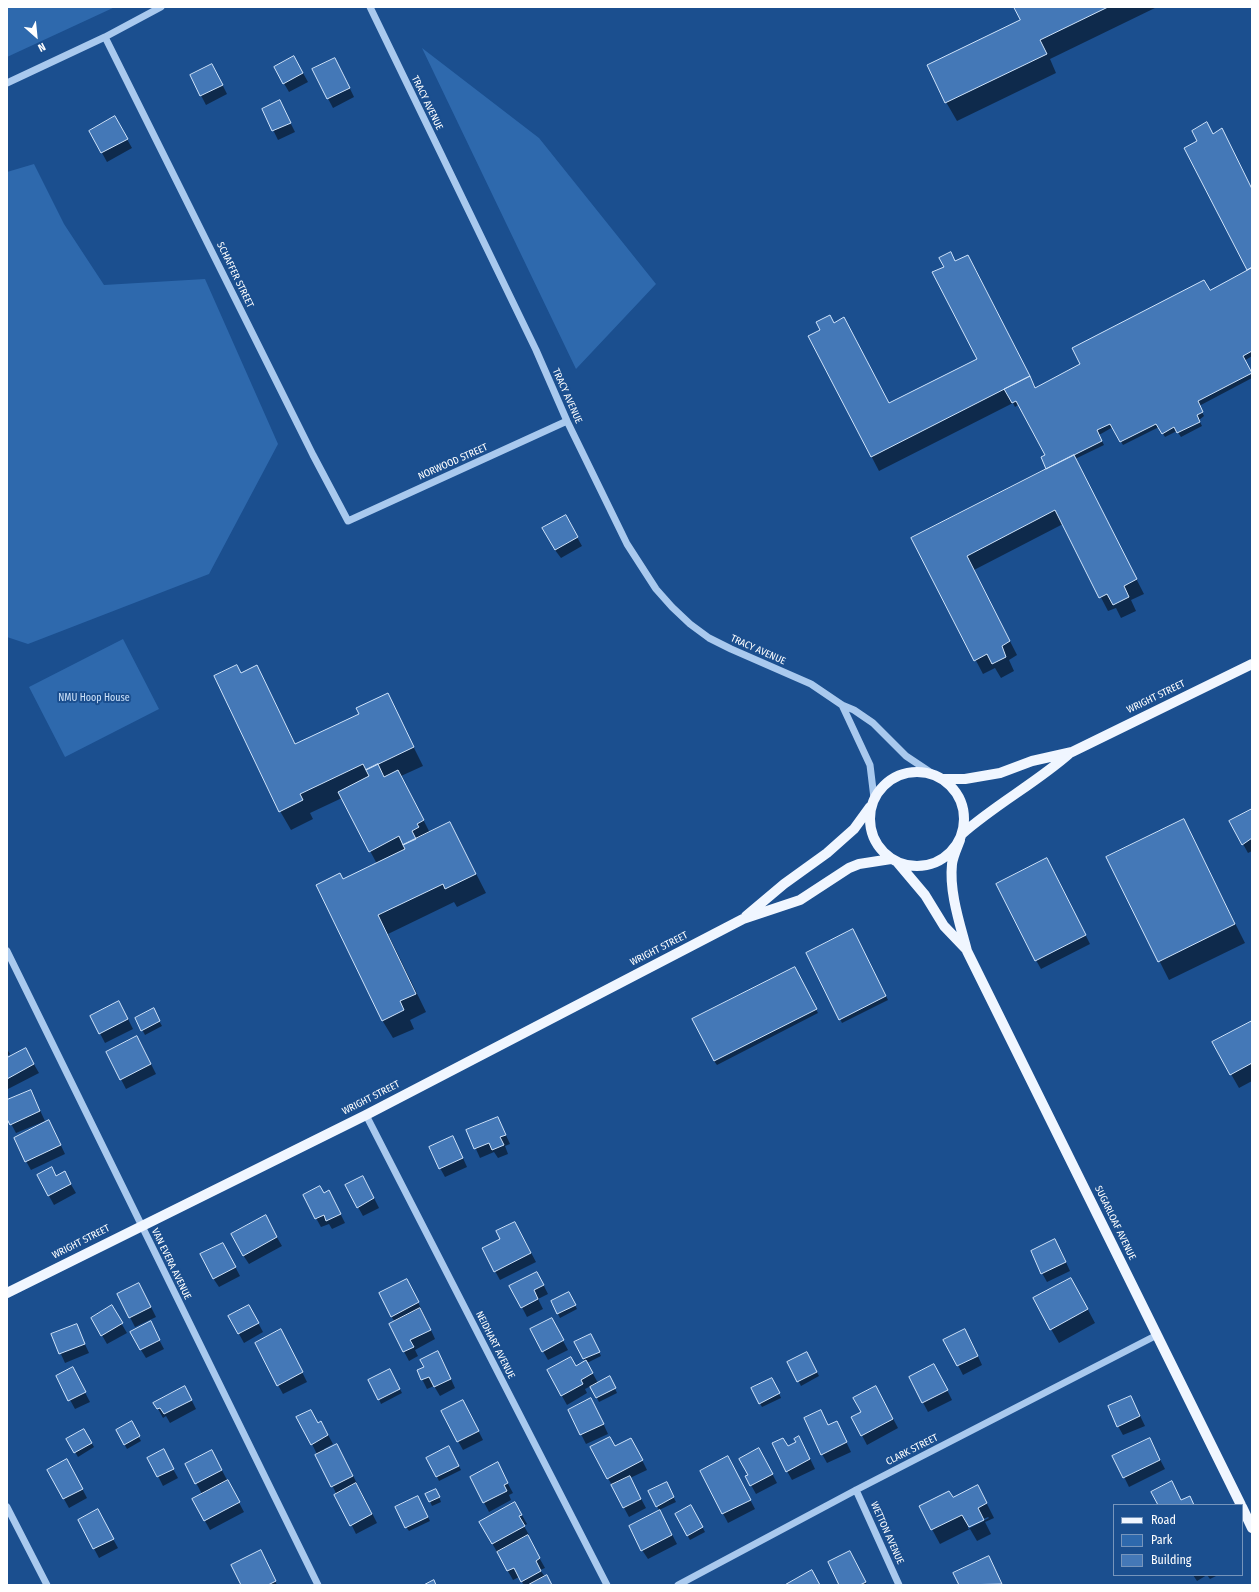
<!DOCTYPE html>
<style>
body{margin:0}
#map{position:relative;width:1259px;height:1592px;overflow:hidden;background:#1b4f8f;font-family:"Fira Sans Condensed",sans-serif}
canvas{display:block}
.frame{position:absolute;inset:0;border:8px solid #fff;pointer-events:none}
.legend{position:absolute;left:1113px;top:1504px;width:130px;height:72px;box-sizing:border-box;background:#1b4f8f;border:1px solid #7695bc;margin:0;padding:5px 7px;list-style:none;font-size:12px;color:#fff}
.legend li{display:flex;align-items:center;gap:8px;height:20px}
.legend b{width:20px;border:1px solid #7695bc}
.north{position:absolute;left:16px;top:16px;width:40px;height:40px;-webkit-text-stroke:3px #1b4f8f;paint-order:stroke;rotate:153deg;font-size:11px;font-weight:700;line-height:16px;text-align:center;color:#fff}
.north::after{content:'';display:block;margin:auto;width:14px;height:18px;background:#fff;clip-path:polygon(50% 0,100% 100%,50% 72%,0 100%)}
</style>
<div id="map">
<canvas width="1259" height="1592"></canvas>
<div class="frame"></div>
<ul class="legend">
<li><b style="height:5px;background:#f0f6ff"></b>Road</li>
<li><b style="height:11px;background:#2e69ad"></b>Park</li>
<li><b style="height:11px;background:#4478b7"></b>Building</li>
</ul>
<div class="north">N</div>
</div>
<script>
const context = document.querySelector('canvas').getContext('2d');
context.lineJoin = 'round';
function paint(path, color) { context.fillStyle = color; context.fill(path, 'evenodd'); }
function trace(path, color, width, dash) { context.strokeStyle = color; context.lineWidth = width; context.lineCap = dash ? 'butt' : 'round'; context.setLineDash(dash || []); context.stroke(path); }
function write(font, color, halo, rows, align = 'center') {
  context.font = font + ' "Fira Sans Condensed",sans-serif'; context.lineWidth = 4; context.setLineDash([]); context.textBaseline = 'middle'; context.strokeStyle = halo; context.fillStyle = color; for (const [text, x, y, turn = 0] of rows) {
    context.save(); context.translate(x, y); context.rotate((+turn || 0) * Math.PI / 180); context.textAlign = isNaN(turn) ? turn : align; if (halo) context.strokeText(text, 0, 0); context.fillText(text, 0, 0); context.restore();
  }
}
const green = new Path2D(`
 M7,7H115L7,57Z
 M422,48L539,138L656,284L576,369Z
 M34,164L64,224L104,285L205,279L278,444L209,574L28,644L7,637V172Z
 M123,639L159,709L65,757L29,687Z`);
const shadow = new Path2D(`
 M1015,7H1157L1050,59L1056,73L957,121L946,102L1022,21Z
 M294,57L308,82L289,92L275,68Z
 M340,68L354,97L333,108L313,70Z
 M217,74L227,94L206,105L191,76Z
 M280,102L295,132L278,140L263,109Z
 M115,118L132,148L107,162L90,131Z
 M1222,130L1252,189V356L1244,361L1252,374V378L1199,406L1204,416L1199,420L1202,426L1181,437L1177,431L1165,437L1159,427L1123,445L1113,427L1099,435L1104,445L1075,459L1144,594L1131,600L1136,611L1121,618L1116,608L1108,611L1063,524L974,570L1017,655L1009,660L1014,671L1001,678L995,668L983,674L912,538L1047,469L1042,458L1046,455L1019,404L1015,407L1013,403L879,471L809,336L834,324L889,404L978,360L955,262L976,270L1036,389L1249,271L1186,148Z
 M565,516L582,546L561,558L555,550Z
 M257,667L296,745L360,714L387,694L423,766L401,776L430,833L450,823L486,893L457,907L454,902L388,934L426,1012L410,1020L414,1029L393,1038L382,1020L343,880L377,864L342,798L310,813L313,819L291,830L280,811L241,674Z
 M1252,810V851L1248,853L1243,844Z
 M1183,820L1245,943L1169,980L1107,857Z
 M1052,868L1090,944L1041,969L1036,960Z
 M855,935L888,1000L842,1023L840,1019Z
 M797,972L818,1013L717,1065L714,1061Z
 M153,1010L162,1026L145,1035L136,1018Z
 M124,1011L133,1029L105,1043L91,1016Z
 M1252,1022V1081L1239,1088L1231,1074Z
 M142,1046L156,1074L126,1089L107,1052Z
 M7,1049L10,1054L7,1056Z
 M25,1049L39,1073L8,1089L7,1059Z
 M31,1091L45,1121L16,1133L7,1116V1101Z
 M498,1118L510,1144L505,1146L508,1154L498,1158L494,1152L480,1158L468,1131Z
 M54,1131L65,1154L31,1170L26,1161Z
 M458,1147L467,1167L445,1177L440,1168Z
 M38,1176L56,1177L69,1181L76,1193L54,1205Z
 M368,1186L379,1208L363,1216L358,1207Z
 M334,1201L345,1223L332,1229L329,1224L321,1227L316,1218Z
 M265,1217L282,1246L249,1264L243,1255Z
 M520,1232L536,1262L500,1280L483,1249Z
 M1060,1249L1070,1271L1047,1282L1042,1273Z
 M228,1253L240,1276L219,1287L213,1278Z
 M542,1282L548,1294L538,1299L543,1309L527,1317L511,1286Z
 M412,1289L435,1339L415,1350L418,1356L409,1361L390,1325L395,1322L391,1316Z
 M144,1293L156,1317L135,1327L118,1294Z
 M1079,1293L1095,1323L1059,1343L1051,1329Z
 M571,1297L577,1309L560,1318L552,1302Z
 M111,1306L127,1333L107,1344L92,1318Z
 M254,1315L263,1332L244,1343L229,1316Z
 M76,1325L89,1353L65,1363L52,1334Z
 M556,1328L568,1350L548,1360L543,1351Z
 M155,1332L164,1349L146,1358L141,1350Z
 M593,1339L601,1356L587,1363L598,1383L612,1382L617,1393L599,1402L591,1386L585,1389L587,1393L567,1405L548,1371L576,1367L585,1362L576,1342Z
 M970,1339L982,1365L963,1375L945,1340Z
 M286,1340L307,1382L283,1394L278,1385Z
 M809,1357L819,1376L801,1386L789,1362Z
 M443,1361L455,1388L440,1396L434,1386L427,1389L418,1371Z
 M392,1374L402,1393L381,1404L379,1399Z
 M939,1374L952,1400L928,1412L910,1378Z
 M57,1376L77,1377L90,1402L75,1409Z
 M774,1383L781,1398L762,1407L752,1389Z
 M881,1396L898,1428L867,1445L853,1418L862,1413Z
 M190,1397L196,1409L170,1423L166,1416L163,1418L155,1403Z
 M1131,1397L1145,1426L1123,1435L1118,1426Z
 M596,1408L608,1434L586,1444L569,1410Z
 M468,1410L483,1440L463,1450L458,1441Z
 M131,1423L141,1441L127,1449L117,1431Z
 M318,1424L326,1431L333,1444L324,1449L325,1451L342,1454L377,1523L356,1534L312,1444Z
 M828,1426L841,1431L851,1452L827,1463L822,1454Z
 M84,1430L94,1447L78,1457L68,1439Z
 M797,1442L804,1446L815,1469L792,1480L787,1471L788,1447Z
 M615,1447L636,1448L647,1470L630,1478L646,1508L629,1517L608,1478Z
 M1154,1448L1165,1469L1129,1487L1114,1456Z
 M451,1451L461,1470L439,1481L428,1458Z
 M149,1458L168,1460L178,1478L163,1486Z
 M764,1458L777,1483L756,1494L751,1485Z
 M217,1461L244,1512L210,1530L193,1499L202,1494L186,1464Z
 M733,1467L755,1509L728,1523L701,1472Z
 M72,1469L87,1498L69,1508L48,1470Z
 M502,1473L513,1493L509,1495L511,1500L489,1512L471,1477Z
 M666,1483L676,1502L659,1510L665,1521L677,1544L648,1559L642,1550L660,1512L657,1506Z
 M427,1494H438L441,1502L432,1506Z
 M953,1498L985,1500L994,1518L985,1522L991,1534L977,1541L970,1529L940,1544L920,1507ZM988,1517L989,1518L968,1529V1526Z
 M420,1501L430,1521L409,1531L406,1527Z
 M515,1503L527,1524L524,1526L529,1535L527,1536L545,1568L540,1570L551,1585H524L519,1577L513,1580L480,1522Z
 M691,1506L705,1532L690,1540L676,1515Z
 M102,1519L118,1548L99,1558L79,1520Z
 M989,1558L1003,1585H960L954,1574Z
 M265,1560L277,1585H242Z
 M855,1561L867,1585H840Z
 M1193,1575H1218L1210,1579L1207,1575L1197,1581Z`);
const building = new Path2D(`
 M1014,7H1108L1040,40L1047,54L945,103L927,65L1020,20Z
 M294,56L303,73L283,84L274,67Z
 M335,58L350,88L327,99L312,69Z
 M212,64L223,85L200,96L190,75Z
 M280,100L291,123L272,131L262,109Z
 M115,116L128,139L101,153L89,131Z
 M1207,122L1213,134L1222,128L1252,189V267L1247,270L1184,148L1197,141L1192,131Z
 M951,252L955,261L968,255L1030,376L871,457L808,336L820,330L816,322L830,315L834,323L844,317L889,403L977,359L932,272L944,267L939,258Z
 M1252,268V351L1243,356L1252,373L1198,401L1203,412L1197,415L1200,422L1177,433L1174,427L1162,434L1156,424L1120,442L1110,424L1097,430L1102,441L1046,469L1041,457L1045,455L1016,401L1012,403L1004,389L1030,376L1035,388L1080,364L1072,348L1204,280L1210,290Z
 M1074,455L1137,579L1124,586L1129,597L1113,605L1107,594L1099,598L1055,510L967,556L1010,641L1002,646L1006,657L992,664L987,654L974,661L911,538Z
 M566,515L578,537L555,550L542,528Z
 M237,665L241,673L257,665L295,744L359,714L356,708L388,693L414,747L366,770L363,764L300,794L303,800L279,812L214,676Z
 M378,764L384,777L398,770L424,820L417,824L419,827L412,831L416,839L403,845L399,836L369,852L338,792L369,776L366,770Z
 M1252,809V838L1242,845L1229,821Z
 M1184,819L1235,924L1158,962L1106,857Z
 M450,822L476,874L445,889L443,884L378,915L416,994L400,1001L404,1010L382,1021L316,885L340,873L343,879L405,849L403,845Z
 M1047,858L1086,935L1035,961L996,884Z
 M853,929L886,996L839,1020L806,953Z
 M795,967L817,1009L714,1061L692,1019Z
 M119,1001L128,1019L99,1034L90,1016Z
 M154,1008L160,1021L141,1031L135,1018Z
 M1252,1021V1063L1230,1075L1212,1042Z
 M137,1036L151,1064L120,1080L106,1052Z
 M26,1048L34,1064L7,1079V1058Z
 M31,1090L40,1111L10,1125L7,1119V1100Z
 M498,1117L506,1135L500,1137L504,1145L492,1150L489,1143L474,1149L466,1130Z
 M49,1120L61,1145L25,1162L14,1138Z
 M453,1136L463,1158L439,1169L429,1147Z
 M52,1167L56,1176L65,1171L71,1184L48,1196L37,1175Z
 M363,1176L374,1198L357,1208L345,1185Z
 M320,1186L324,1193L329,1190L341,1214L326,1221L324,1215L315,1219L303,1195Z
 M266,1215L277,1237L243,1256L231,1234Z
 M515,1222L531,1253L494,1272L482,1248L500,1239L496,1231Z
 M1055,1239L1066,1262L1041,1274L1031,1251Z
 M223,1243L236,1267L213,1279L200,1254Z
 M537,1272L544,1285L534,1290L538,1299L521,1308L509,1286Z
 M1071,1278L1088,1309L1050,1330L1033,1298Z
 M407,1279L419,1302L391,1317L379,1293Z
 M139,1283L151,1307L129,1318L117,1294Z
 M569,1292L576,1305L557,1314L551,1301Z
 M112,1305L123,1323L101,1336L91,1318Z
 M249,1305L259,1323L238,1334L228,1316Z
 M420,1308L431,1330L410,1340L414,1347L403,1352L389,1324Z
 M552,1318L564,1340L542,1352L530,1329Z
 M151,1321L160,1340L140,1350L130,1332Z
 M77,1324L85,1344L59,1354L51,1334Z
 M281,1329L303,1372L277,1386L255,1343Z
 M965,1329L978,1356L957,1366L943,1340Z
 M591,1334L600,1352L583,1359L574,1342Z
 M438,1351L451,1379L434,1387L429,1377L421,1380L417,1370L424,1367L420,1360Z
 M807,1352L817,1372L797,1382L787,1362Z
 M571,1357L576,1366L586,1360L593,1373L581,1380L583,1384L561,1396L547,1370Z
 M934,1364L948,1390L922,1403L909,1377Z
 M73,1367L86,1392L68,1401L56,1376Z
 M390,1369L400,1389L378,1400L368,1380Z
 M610,1376L616,1388L596,1398L590,1387Z
 M772,1378L780,1393L759,1404L751,1388Z
 M185,1386L192,1400L164,1414L160,1408L157,1409L153,1403Z
 M876,1386L893,1419L861,1436L851,1417L861,1412L853,1398Z
 M1131,1396L1140,1416L1117,1427L1108,1406Z
 M591,1398L604,1424L580,1435L568,1410Z
 M463,1400L479,1431L457,1442L441,1411Z
 M311,1410L318,1423L321,1421L328,1435L311,1445L296,1417Z
 M821,1410L828,1425L837,1421L847,1442L821,1455L804,1418Z
 M132,1421L140,1436L124,1445L116,1430Z
 M84,1429L92,1443L74,1453L66,1439Z
 M799,1436L810,1459L786,1472L772,1443L783,1438L788,1446L796,1442L794,1439Z
 M610,1437L615,1446L631,1438L643,1460L607,1479L590,1447Z
 M1150,1438L1160,1460L1123,1478L1112,1456Z
 M337,1444L353,1476L331,1487L315,1455Z
 M449,1446L459,1466L436,1477L426,1458Z
 M759,1448L773,1474L750,1486L745,1476L748,1475L739,1459Z
 M164,1449L174,1469L157,1477L147,1458Z
 M212,1450L222,1470L195,1484L185,1464Z
 M728,1456L751,1500L722,1514L700,1471Z
 M67,1459L83,1489L63,1499L47,1470Z
 M498,1462L508,1483L504,1485L507,1491L483,1503L470,1477Z
 M630,1476L641,1499L623,1508L611,1485Z
 M228,1480L240,1502L204,1521L192,1499Z
 M1172,1481L1181,1500L1190,1496L1194,1505H1158L1151,1492Z
 M667,1482L674,1497L656,1507L648,1491Z
 M356,1483L372,1514L350,1526L334,1495Z
 M978,1485L987,1503L978,1508L984,1520L969,1527L962,1515L931,1530L919,1506L949,1491L953,1497Z
 M436,1489L440,1497L429,1502L425,1494Z
 M418,1496L428,1517L405,1528L395,1507Z
 M515,1502L522,1515L519,1516L525,1526L492,1544L479,1522Z
 M691,1505L703,1527L687,1536L675,1514Z
 M98,1509L114,1539L93,1549L78,1520Z
 M660,1510L672,1535L641,1551L629,1526Z
 M528,1535L540,1558L536,1561L541,1571L521,1582L514,1568L507,1571L497,1552Z
 M261,1550L276,1581L268,1585H241L231,1565Z
 M850,1551L866,1582L860,1585H839L828,1562Z
 M989,1556L1002,1584L959,1585L953,1573Z
 M812,1570L820,1585H785Z
 M547,1575L552,1585H528Z
 M434,1580L436,1585H424Z`);
const minor = new Path2D(`
 M370,7L536,350L567,421L627,544L656,589L672,607L690,624L709,638L731,649L811,684L842,705L854,710L873,723L906,756L933,774
 M105,37L313,455L348,521L567,421
 M7,83L105,37L161,7
 M842,705L870,765L874,798
 M7,951L318,1585
 M366,1115L607,1585
 M856,1490L899,1585
 M7,1507L47,1585
 M678,1585L856,1490L1157,1335`);
const major = new Path2D(`
 M870 819a47 47 0 1 1 94 0a47 47 0 1 1-94 0Z
 M943,779H965L1000,773L1032,761L1072,752L1252,664
 M962,834C996,804 1036,783 1070,753
 M960,840C957,848 953,856 952,864C949,892 960,924 967,951L1241,1505
 M898,863L925,895L944,926L966,949
 M746,916L784,884L827,853L854,829L870,807
 M7,1293L366,1115L743,919L800,900L849,868L859,864L891,859
 M1242,1507L1252,1528`);
const streetNames = [
 ["TRACY AVENUE",427,103,64],
 ["SCHAFFER STREET",235,275,64],
 ["TRACY AVENUE",567,396,66],
 ["NORWOOD STREET",453,462,-24],
 ["TRACY AVENUE",758,650,24],
 ["WRIGHT STREET",1156,697,-26],
 ["WRIGHT STREET",659,949,-27],
 ["WRIGHT STREET",371,1098,-27],
 ["SUGARLOAF AVENUE",1115,1223,64],
 ["WRIGHT STREET",81,1242,-27],
 ["VAN EVERA AVENUE",171,1264,64],
 ["NEIDHART AVENUE",495,1345,63],
 ["CLARK STREET",912,1450,-27],
 ["WETTON AVENUE",887,1533,66]
];
const parkNames = [
 ["NMU Hoop House",94,698]
];
paint(green, '#2e69ad');
paint(shadow, '#0007');
paint(building, '#4478b7');
trace(building, '#cfe3fa', 1);
trace(minor, '#a9c9ee', 7);
trace(major, '#f0f6ff', 10);
write('10px', '#fff', '#1b4f8f', streetNames);
write('10px', '#cfe3fa', '#1b4f8f', parkNames);
</script>
